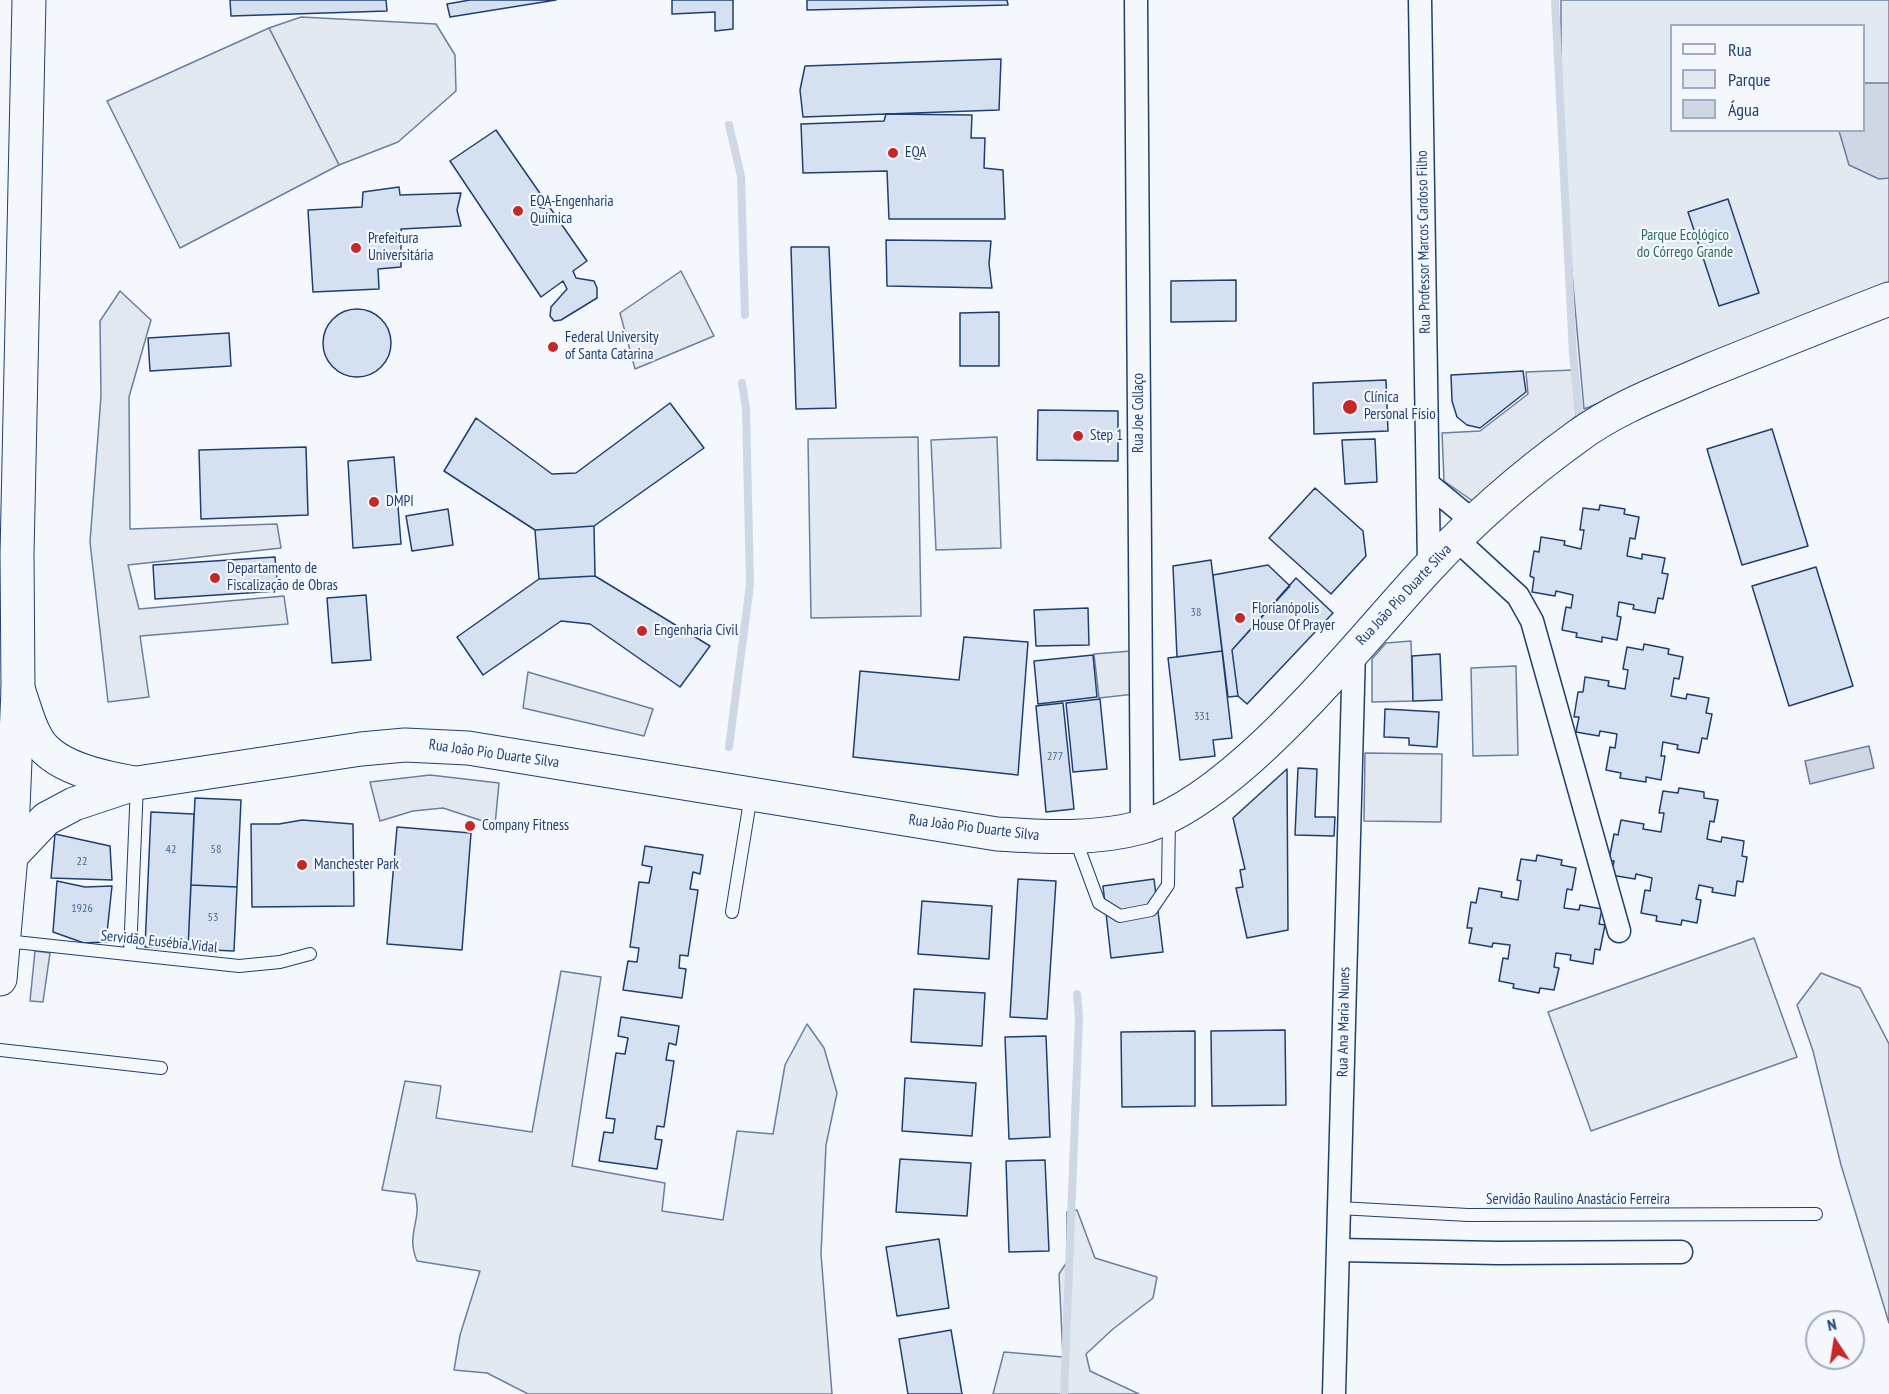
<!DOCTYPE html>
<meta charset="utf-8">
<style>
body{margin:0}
#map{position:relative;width:1889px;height:1394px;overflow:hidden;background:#f4f7fb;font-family:"PT Sans Narrow",sans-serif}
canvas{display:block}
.legend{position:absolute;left:1670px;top:24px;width:195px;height:108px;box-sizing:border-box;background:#f4f7fb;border:2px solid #9eadc5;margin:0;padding:8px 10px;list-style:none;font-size:18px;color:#1d3f73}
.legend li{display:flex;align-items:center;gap:12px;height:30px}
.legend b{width:30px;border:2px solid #9eadc5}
.north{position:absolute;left:1805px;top:1310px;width:60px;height:60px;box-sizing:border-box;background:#f4f7fb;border:2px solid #9eadc5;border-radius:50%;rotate:348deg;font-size:16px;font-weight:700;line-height:24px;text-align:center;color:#1d3f73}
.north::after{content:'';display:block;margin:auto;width:21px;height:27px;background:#c62828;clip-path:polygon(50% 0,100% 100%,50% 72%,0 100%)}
</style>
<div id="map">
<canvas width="1889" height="1394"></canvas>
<ul class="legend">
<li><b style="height:8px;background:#f4f7fb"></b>Rua</li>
<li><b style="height:16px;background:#e3e9f0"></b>Parque</li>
<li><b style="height:16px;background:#cfd7e4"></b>Água</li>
</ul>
<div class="north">N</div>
</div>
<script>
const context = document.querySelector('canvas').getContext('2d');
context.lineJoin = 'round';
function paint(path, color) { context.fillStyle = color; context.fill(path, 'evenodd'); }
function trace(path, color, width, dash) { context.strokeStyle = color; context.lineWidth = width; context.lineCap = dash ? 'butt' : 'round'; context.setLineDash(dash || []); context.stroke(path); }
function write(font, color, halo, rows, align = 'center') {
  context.font = font + ' "PT Sans Narrow",sans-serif'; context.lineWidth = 4.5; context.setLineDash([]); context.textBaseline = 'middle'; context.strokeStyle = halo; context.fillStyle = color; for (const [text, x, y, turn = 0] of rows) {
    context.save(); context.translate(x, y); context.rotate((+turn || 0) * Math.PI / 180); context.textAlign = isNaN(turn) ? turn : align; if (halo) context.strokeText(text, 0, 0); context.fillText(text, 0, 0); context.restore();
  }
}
const green = new Path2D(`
 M1561,0H1889V285L1584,409L1561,149ZM1672,26H1864V130H1672Z
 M301,17L436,24L455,55L456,91L398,142L339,165L269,28Z
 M918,437L921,616L811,618L808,439Z
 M997,437L1001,548L936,550L931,440Z
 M1516,666L1518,755L1473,756L1471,668Z
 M1754,938L1797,1057L1591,1131L1548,1012Z
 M561,971L601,977L572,1166L665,1183L662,1211L723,1220L737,1131L773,1134L785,1065L807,1024L824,1048L837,1093L826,1145L821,1254L832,1394H528L487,1373L454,1370L460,1335L480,1271L417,1261C405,1233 423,1221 415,1194L382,1190L405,1081L441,1086L436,1118L532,1132Z
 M1821,973L1860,988L1889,1044V1323L1841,1165L1813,1051L1797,1005Z
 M1077,1210L1095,1258L1157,1277L1153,1298L1113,1329L1086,1354L1090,1371L1139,1394H993L1004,1352L1063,1357L1059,1274L1067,1262V1212Z`);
const parking = new Path2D(`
 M269,28L339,165L180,248L107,101Z
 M681,271L714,336L635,369L620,313Z
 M120,291L151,320L129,397L130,529L277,524L281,548L128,565L139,609L284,596L288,624L140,636L149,697L108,702L90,542L101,396L100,321Z
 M1573,370L1576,416L1477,504L1444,481L1442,433L1480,431L1528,394L1526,372Z
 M1411,641L1413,701L1372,702V659L1386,643Z
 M1131,651L1135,694L1099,698L1094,654Z
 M528,672L653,709L644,736L523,708Z
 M1365,753L1442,754L1441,822L1364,821Z
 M430,775L499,783L495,825L443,808L413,811L380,821L370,782Z
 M35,951L50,953L43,1002L30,1001Z`);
const water = new Path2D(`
 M1864,83H1889V178L1879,179L1849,165L1839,131L1864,130Z
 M1869,746L1874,768L1810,784L1805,761Z`);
const stream = new Path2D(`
 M1555,0L1573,354L1580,421
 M729,125L741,176L745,315
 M729,747L750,585L746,409L742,383
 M1064,1394L1079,1018L1077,994`);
const building = new Path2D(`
 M230,0H386L387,11L231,16Z
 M470,0H556L450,17L447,4Z
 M672,0H733V29L715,31V12L672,14Z
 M807,0H1007L1008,5L807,10Z
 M1001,59L999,110L803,117L800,90L805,66Z
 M886,114L972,115L971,138H985L984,168L1003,170L1005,219H889L887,171L803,173L801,124L884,121Z
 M496,130L587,261L573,271L576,278L594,281L597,288V298L561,320L554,321L550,316L551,307L567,289L563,281L541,297L450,161Z
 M399,187L400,195L461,193L457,210L461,226L401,229V267L378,269L379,289L313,292L308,210L362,207L363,192Z
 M1728,199L1759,293L1719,306L1688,212Z
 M886,240L991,241L989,264L992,288L887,286Z
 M791,247H829L836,408L796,409Z
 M1236,280V321L1171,322V281Z
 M323 343a34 34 0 1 1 68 0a34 34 0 1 1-68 0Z
 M999,312V366H960V313Z
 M229,333L231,366L150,371L148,338Z
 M1523,371L1526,392L1480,428L1467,425L1457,417L1452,401L1451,375Z
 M1386,380L1388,431L1314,434L1313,383Z
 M670,403L704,448L594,526L535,530L444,471L476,418L552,474L576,473Z
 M1038,410L1118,411V461L1037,460Z
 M1772,429L1808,546L1742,565L1707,449Z
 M1375,439L1377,482L1345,484L1342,440Z
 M306,447L308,515L201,519L199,450Z
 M394,457L401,544L353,548L348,461Z
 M1315,488L1363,531L1366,556L1331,594L1269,538Z
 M1600,505L1625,509L1624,514L1639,517L1635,539L1630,538L1627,556L1642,559V554L1665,558L1662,573L1668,574L1663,599L1658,598L1655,613L1633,609L1634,605L1619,602L1617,616L1621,617L1617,640L1602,637V642L1576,637L1577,633L1562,630L1566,607L1571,608L1573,595L1556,591L1555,596L1532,592L1534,578L1530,576L1534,551L1539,552L1541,537L1565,541L1564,545L1581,549L1584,530H1580L1583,508L1599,510Z
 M448,509L453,545L412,551L406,516Z
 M594,526L595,576L539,579L535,530Z
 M275,557L278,591L155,599L153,565Z
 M1211,560L1222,651L1177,657L1173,566Z
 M1268,565L1290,586L1232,650L1238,696L1228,697L1213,575Z
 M1816,567L1853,686L1789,706L1752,586Z
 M595,576L710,646L680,687L590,624L561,621L483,675L457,637L539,579Z
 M1296,578L1333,613L1247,704L1238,696L1232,650Z
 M366,595L371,660L332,663L327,598Z
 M1088,608L1089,645L1036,646L1034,610Z
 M964,637L1028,642L1018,775L853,757L860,671L959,680Z
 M1644,644L1669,649L1668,654L1683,657L1679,679L1674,678L1671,696L1686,699L1687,694L1709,698L1706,713L1712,714L1707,739L1702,738L1699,753L1677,749L1678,745L1663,742L1661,756H1665L1661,780L1646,777V782L1620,778L1621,773L1606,770L1610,747L1615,748L1617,734L1600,731L1599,736L1576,732L1579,717H1574L1578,692H1583L1585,677L1609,681L1608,686L1625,689L1628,670L1623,669L1627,647L1643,650Z
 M1222,651L1232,738L1213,740L1215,756L1180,760L1168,658Z
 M1440,654L1442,700L1413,701L1412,656Z
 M1093,655L1097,697L1038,704L1034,661Z
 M1100,699L1107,769L1073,772L1066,703Z
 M1063,703L1074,809L1046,812L1036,706Z
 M1385,709L1439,712L1437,747L1409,745V738L1384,737Z
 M1298,768L1317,769L1315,817H1335L1334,836L1295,835Z
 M1287,769L1288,930L1247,938L1236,888L1243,887L1240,870L1245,869L1233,818Z
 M1679,788L1704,792V798L1718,800L1714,822L1710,821L1707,839L1721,842L1722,837L1744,841L1742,856L1747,857L1743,882L1737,881L1735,896L1712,892L1713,888L1699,885L1696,899L1701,900L1697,923L1682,920L1681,925L1656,921L1657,916L1641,913L1645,890L1650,891L1652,878L1636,874L1635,879L1611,875L1614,861L1609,860L1614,834L1618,835L1621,820L1644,824L1643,829L1661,832L1664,813H1659L1663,791L1678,793Z
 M195,798L241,800L237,887L191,885Z
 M151,812L194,814L188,949L145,947Z
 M302,820L353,824L354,906L252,907L251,824H279Z
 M397,827L471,833L462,950L387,944Z
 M55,834L110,846L112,880L51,878Z
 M645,846L703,855L700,874L693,872L690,889L698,890L688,956L680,955L679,968L686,969L682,998L623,990L628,961L637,962L639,948L630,947L639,882L649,883L652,867L642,865Z
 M1537,855L1562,860L1561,865L1576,868L1572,890L1567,889L1564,908L1579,910L1580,905L1602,909L1599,924L1605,925L1600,950L1595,949L1593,964L1570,960L1571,955L1556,953L1554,967L1559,968L1554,990L1540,988L1539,993L1513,988L1514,984L1499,981L1503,958L1508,959L1510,945L1493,943L1492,947L1469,943L1472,928H1467L1471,902L1476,903L1479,888L1502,892L1501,897L1518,900L1521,881L1517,880L1521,859L1536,861Z
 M1018,879L1056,881L1047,1019L1010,1017Z
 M1154,879L1163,952L1111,958L1103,886Z
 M57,881L85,887L112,886L106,942L84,943L53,932Z
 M191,885L237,887L234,951L188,949Z
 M922,901L992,906L989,959L918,954Z
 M914,989L985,993L982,1046L911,1042Z
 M621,1017L679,1026L676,1045L669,1043L666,1060L674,1061L664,1127L657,1126L655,1139L662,1140L657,1169L599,1161L604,1132L613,1133L615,1119L606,1118L616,1053L625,1054L628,1038L618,1036Z
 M1285,1030L1286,1105L1212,1106L1211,1031Z
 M1195,1031V1106L1122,1107L1121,1032Z
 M1046,1036L1050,1137L1009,1139L1005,1037Z
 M905,1078L976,1083L972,1136L902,1131Z
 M900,1159L971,1163L967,1216L896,1212Z
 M1045,1160L1049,1251L1009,1252L1006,1161Z
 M939,1239L949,1308L897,1316L886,1247Z
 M951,1330L962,1394H908L899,1339Z`);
const service = new Path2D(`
 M1075,838L1099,903L1120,916L1151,910L1168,885L1169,818
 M732,912L751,795
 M6,941L239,966L280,962L310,954
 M130,954L137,784
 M0,1050L161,1068
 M1339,1208L1468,1215L1816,1214`);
const minor = new Path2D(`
 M1136,0L1142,826
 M1420,0L1429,566
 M1428,484L1474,522
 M1456,539L1518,596L1532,621L1619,931
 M1338,1250L1498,1253L1681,1252
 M1334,1394L1354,650`);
const secondary = new Path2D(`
 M18,689C24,705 28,723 36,737C52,768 105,778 135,783
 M11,856L46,819L74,804L137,783L361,749L405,745L468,748L997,834C1045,837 1096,840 1142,827C1239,798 1359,642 1428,568C1473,519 1524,475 1578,436C1616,408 1660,392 1703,373C1765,348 1827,323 1889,299`);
const primary = new Path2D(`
 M0,979L11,856L18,689L17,554L29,0`);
const markers = [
 [893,153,6,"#c62828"],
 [518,211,6,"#c62828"],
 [356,248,6,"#c62828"],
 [553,347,6,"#c62828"],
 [1350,407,8,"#c62828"],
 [1078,436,6,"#c62828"],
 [374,502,6,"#c62828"],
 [215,578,6,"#c62828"],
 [1240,618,6,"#c62828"],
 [642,631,6,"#c62828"],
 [470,826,6,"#c62828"],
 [302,865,6,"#c62828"]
];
const numberNames = [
 ["38",1196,613],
 ["331",1202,717],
 ["277",1055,757],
 ["42",171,850],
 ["58",216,850],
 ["22",82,862],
 ["1926",82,909],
 ["53",213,918]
];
const poiNames = [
 ["EQA",905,153],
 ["EQA-Engenharia",530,202],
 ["Química",530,219],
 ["Prefeitura",368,239],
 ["Universitária",368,256],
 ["Federal University",565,338],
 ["of Santa Catarina",565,355],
 ["Clínica",1364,398],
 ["Personal Físio",1364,415],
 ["Step 1",1090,436],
 ["DMPI",386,502],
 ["Departamento de",227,569],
 ["Fiscalização de Obras",227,586],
 ["Florianópolis",1252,609],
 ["House Of Prayer",1252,626],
 ["Engenharia Civil",654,631],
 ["Company Fitness",482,826],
 ["Manchester Park",314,865]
];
const parkNames = [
 ["Parque Ecológico",1685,236],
 ["do Córrego Grande",1685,253]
];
const streetNames = [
 ["Rua Professor Marcos Cardoso Filho",1424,242,-91],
 ["Rua Joe Collaço",1139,413,-90],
 ["Rua João Pio Duarte Silva",1404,595,-47],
 ["Rua João Pio Duarte Silva",494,754,8],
 ["Rua João Pio Duarte Silva",974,828,7],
 ["Servidão Eusébia Vidal",159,942,6],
 ["Rua Ana Maria Nunes",1344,1022,-89],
 ["Servidão Raulino Anastácio Ferreira",1578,1200]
];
paint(green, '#e3e9f0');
trace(green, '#687fa3', 1.5);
paint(parking, '#e3e8f0');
trace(parking, '#687fa3', 1.5);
paint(water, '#cfd7e4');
trace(water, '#687fa3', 1.5);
trace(stream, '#cfd7e4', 8);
paint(building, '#d5e0f0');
trace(building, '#1d3f73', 1.5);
trace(service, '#1d3f73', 14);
trace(minor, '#1d3f73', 25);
trace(secondary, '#1d3f73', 35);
trace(primary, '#1d3f73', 35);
trace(service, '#f4f7fb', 12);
trace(minor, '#f4f7fb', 22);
trace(secondary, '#f4f7fb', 33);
trace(primary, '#f4f7fb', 33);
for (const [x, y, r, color] of markers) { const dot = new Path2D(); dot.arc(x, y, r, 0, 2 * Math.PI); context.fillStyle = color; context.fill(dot); trace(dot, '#f4f7fb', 2); }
write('12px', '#4b6792', null, numberNames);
write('15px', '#1d3f73', '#f4f7fb', poiNames, 'left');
write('15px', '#2c6c60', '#f4f7fb', parkNames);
write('15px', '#1d3f73', '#f4f7fb', streetNames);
</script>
